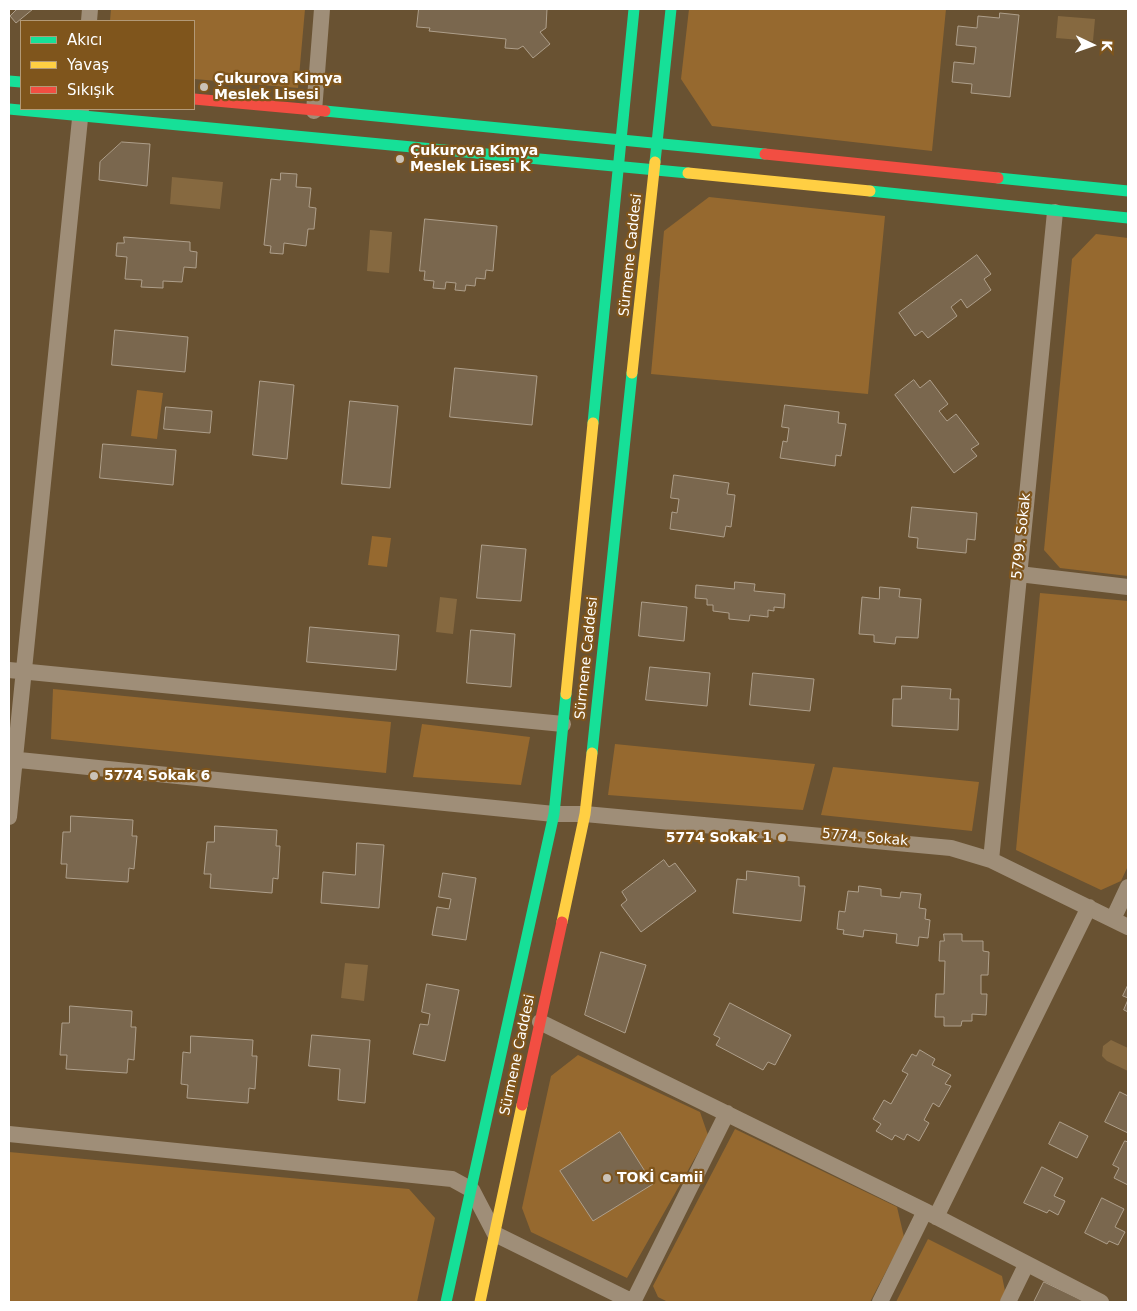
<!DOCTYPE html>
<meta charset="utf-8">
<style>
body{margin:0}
#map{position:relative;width:1137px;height:1311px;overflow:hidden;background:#695232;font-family:"DejaVu Sans",sans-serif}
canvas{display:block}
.frame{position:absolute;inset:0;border:10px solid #fff;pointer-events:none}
.legend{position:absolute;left:20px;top:20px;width:175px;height:90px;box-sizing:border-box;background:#7f551c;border:1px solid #b29977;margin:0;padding:6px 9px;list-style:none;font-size:15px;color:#fff}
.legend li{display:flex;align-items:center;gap:10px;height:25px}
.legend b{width:25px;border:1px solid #b29977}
.north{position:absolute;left:1067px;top:20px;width:50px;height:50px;-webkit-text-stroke:4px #7f551c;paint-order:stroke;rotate:93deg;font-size:14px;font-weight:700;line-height:20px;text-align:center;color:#fff}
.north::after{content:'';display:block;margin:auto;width:18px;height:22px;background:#fff;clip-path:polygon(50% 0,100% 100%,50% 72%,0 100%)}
</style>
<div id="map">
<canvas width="1137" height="1311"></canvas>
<div class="frame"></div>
<ul class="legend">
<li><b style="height:6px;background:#16e098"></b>Akıcı</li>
<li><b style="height:6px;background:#ffcf43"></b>Yavaş</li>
<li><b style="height:6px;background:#f24e42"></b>Sıkışık</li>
</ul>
<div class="north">K</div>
</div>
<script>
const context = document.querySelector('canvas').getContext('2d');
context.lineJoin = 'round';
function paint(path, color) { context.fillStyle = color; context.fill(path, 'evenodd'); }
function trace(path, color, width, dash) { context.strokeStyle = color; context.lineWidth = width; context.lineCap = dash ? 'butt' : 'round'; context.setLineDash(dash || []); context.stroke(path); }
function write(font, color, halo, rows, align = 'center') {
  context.font = font + ' "DejaVu Sans",sans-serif'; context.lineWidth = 4.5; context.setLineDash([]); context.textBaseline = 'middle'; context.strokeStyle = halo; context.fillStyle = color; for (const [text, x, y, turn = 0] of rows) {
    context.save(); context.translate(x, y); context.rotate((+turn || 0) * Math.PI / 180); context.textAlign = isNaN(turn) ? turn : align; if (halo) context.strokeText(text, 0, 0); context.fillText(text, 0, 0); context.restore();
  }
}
const green = new Path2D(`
 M111,9H305L298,88L194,79V21H110Z
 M689,9H946L932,151L712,126L681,79Z
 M709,197L885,216L868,394L651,374L664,231Z
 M1096,234L1128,238V576L1060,568L1044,550L1072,259Z
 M137,390L163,393L157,439L131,436Z
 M372,536L391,538L387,567L368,565Z
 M1040,593L1128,601V866L1121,881L1101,890L1016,850Z
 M53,689L391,722L386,773L51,739Z
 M422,724L530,737L521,785L413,777Z
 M615,744L815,764L803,810L608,795Z
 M833,767L979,782L972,831L821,815Z
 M578,1055L700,1112L708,1135L627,1278L531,1232L522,1208L551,1076Z
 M735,1129L897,1207L904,1237L870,1302H668L658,1297L653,1286Z
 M9,1152L409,1189L435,1218L417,1302H9Z
 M928,1239L1002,1276L1005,1291L1000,1302H896Z`);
const water = new Path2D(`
 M1058,16L1095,19L1093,41L1056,38Z
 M172,177L223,182L220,209L170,204Z
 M370,230L392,232L389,273L367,271Z
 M440,597L457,599L453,634L436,632Z
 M345,963L368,965L364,1001L341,998Z
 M1111,1040L1128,1048V1071L1107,1061L1102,1056L1103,1046Z`);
const building = new Path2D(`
 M15,9H33L16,23L10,16L16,10Z
 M419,9H547L546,28L540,32L550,44L533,58L523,46L518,49L505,48L506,39L429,31L430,28L417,27Z
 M1000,13L1019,15L1010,97L971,93L972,84L952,82L954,62L974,64L976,47L956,45L958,26L977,28L978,16L999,18Z
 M122,142L150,144L147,186L99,180L100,162Z
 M281,173L297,174L296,187L311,188L309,207L316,208L314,229H308L306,246L284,243L283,254L270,253L271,246L264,245L271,179L280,180Z
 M425,219L497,226L493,271L486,270L485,279L476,278L475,286L466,285L465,291L455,290L456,283L446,282L445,289L433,288L434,281L424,280L425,271H420Z
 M124,237L190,242V251L197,252L196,268L184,267L182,282L163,281V288L141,287L142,280L125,279L127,257L116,256L117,243H124Z
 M977,255L991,274L984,279L991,290L967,308L961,299L951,307L957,316L928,338L922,331L915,336L899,313Z
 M115,330L188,337L185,372L112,365Z
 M455,368L537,376L532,425L450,417Z
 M914,380L920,388L930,380L948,404L939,411L947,421L956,414L979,444L971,449L977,456L954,473L895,395Z
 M260,381L294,385L287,459L253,455Z
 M350,401L398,406L390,488L342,484Z
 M785,405L839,412L838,423L846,424L841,456L836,455L835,466L780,458L783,441L787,442L789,428L782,427Z
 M166,407L212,411L210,433L164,429Z
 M103,444L176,450L173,485L100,478Z
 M674,475L729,483L727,494L735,495L731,527L726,526L724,537L670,529L672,512L677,513L679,499L671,498Z
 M912,507L977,513L975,540L967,539L966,553L917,548L918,538L909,537Z
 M482,545L526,549L521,601L477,598Z
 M735,582L755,584L754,591L785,594L784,608L774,607V611L768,610V617L750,615L749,621L729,619V613L713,611V605H707V599L695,598L696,585L734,589Z
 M880,587L900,589L899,597L921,599L918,638L896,637L895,644L874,642V635L859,634L862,597L879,599Z
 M642,602L687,607L684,641L639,636Z
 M310,627L399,635L396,670L307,662Z
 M471,630L515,634L511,687L467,683Z
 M650,667L710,673L707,706L646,700Z
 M753,673L814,679L810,711L750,705Z
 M902,686L951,689L950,699H959L958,730L892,726L893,699H901Z
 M71,816L133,820L132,836H137L134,869L129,868L128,882L66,878L67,864H61L63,832H70Z
 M215,826L277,830L276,846H280L278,879L273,878L272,893L210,888L211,874H204L207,842H214Z
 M357,843L384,845L379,908L321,903L323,872L355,875Z
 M664,860L669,867L675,863L696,891L641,932L621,905L627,900L622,892Z
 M747,871L799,877V886H805L801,921L733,913L737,879L746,880Z
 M443,873L476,878L466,940L432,935L437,907L449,909L451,899L439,897Z
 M859,886L881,889V896L900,898L901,892L921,894L919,908L926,909L925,919L930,920L928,938L919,937L918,946L896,943L897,934L864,930L863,937L843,934L844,930L837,929L839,911L845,912L848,891L858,892Z
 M944,934H962V941H983V951L989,952L988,975H981V994H987L986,1015L972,1014V1021H962L961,1026H944V1017H935L936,994H944L945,961H939L940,941H944Z
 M601,952L646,965L625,1033L585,1015Z
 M427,984L459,990L445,1061L413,1054L420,1024L428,1025L430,1014L422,1012Z
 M1128,985V998L1123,996Z
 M1128,1000V1012L1124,1010Z
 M730,1003L791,1035L775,1065L768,1062L763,1070L716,1045L720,1038L714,1035Z
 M70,1006L132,1011L131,1027H136L134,1060L128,1059L127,1073L66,1069L67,1055H60L62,1023H69Z
 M312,1035L370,1040L365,1103L338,1100L340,1069L309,1066Z
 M191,1036L253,1040L252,1056H257L255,1089L249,1088L248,1103L187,1098L188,1085L181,1084L183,1052L190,1053Z
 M920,1050L935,1059L932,1065L951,1075L945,1084L951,1086L939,1107L933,1103L924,1120L929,1123L919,1141L907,1134L904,1140L895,1135L892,1140L876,1131L881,1124L873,1119L884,1100L891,1104L908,1074L902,1071L912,1054L916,1056Z
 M1120,1092L1128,1096V1133L1105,1122Z
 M1060,1122L1088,1136L1077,1158L1049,1144Z
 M620,1132L653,1184L593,1221L560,1171Z
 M1125,1141L1128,1142V1185L1114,1178L1119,1168L1113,1165Z
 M1042,1167L1063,1178L1054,1196L1065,1201L1058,1215L1049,1210L1047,1213L1024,1203Z
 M1102,1198L1124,1209L1115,1227L1125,1232L1118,1245L1109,1241L1107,1244L1085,1233Z
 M1044,1282L1086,1302H1034Z`);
const street = new Path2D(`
 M89,21L90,9
 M314,111L322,9
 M1019,574L1128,587
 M9,670L563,724
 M9,759L554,814H585L951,848L991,860L1128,927
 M9,817L81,109
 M991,860L1055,212
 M1113,919L1128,887
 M540,1022L925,1211L1101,1302
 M9,1134L452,1179L472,1190L495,1234L633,1302
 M936,1217L1089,907
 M633,1302L727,1113
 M880,1302L925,1211
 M1008,1302L1026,1265`);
const fast = new Path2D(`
 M9,81L21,82
 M9,109L688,173
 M325,111L765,154
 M655,162L671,9
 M998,178L1128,191
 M870,191L1128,218
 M593,423L634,9
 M592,753L632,373
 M446,1302L554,814L566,694`);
const slow = new Path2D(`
 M688,173L870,191
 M632,373L655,162
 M566,694L593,423
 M562,922L585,814L592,753
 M480,1302L522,1105`);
const jam = new Path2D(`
 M194,99L325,111
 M765,154L998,178
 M522,1105L562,922`);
const markers = [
 [204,87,5,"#cac2b7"],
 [400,159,5,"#cac2b7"],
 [94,776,5,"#cac2b7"],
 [782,838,5,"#cac2b7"],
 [607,1178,5,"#cac2b7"]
];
const poiNames = [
 ["Çukurova Kimya",214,79],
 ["Meslek Lisesi",214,95],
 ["Çukurova Kimya",410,151],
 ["Meslek Lisesi K",410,167],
 ["5774 Sokak 6",104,776],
 ["5774 Sokak 1",772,838,"right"],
 ["TOKİ Camii",617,1178]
];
const streetNames = [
 ["Sürmene Caddesi",631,255,-84],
 ["5799. Sokak",1022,536,-84],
 ["Sürmene Caddesi",587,658,-84],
 ["5774. Sokak",865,838,5],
 ["Sürmene Caddesi",518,1055,-78]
];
paint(green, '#96692f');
paint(water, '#866940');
paint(building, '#7a674e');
trace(building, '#ae9f8b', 1);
trace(street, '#9f8e78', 16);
trace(fast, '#16e098', 11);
trace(slow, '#ffcf43', 11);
trace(jam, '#f24e42', 11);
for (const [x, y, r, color] of markers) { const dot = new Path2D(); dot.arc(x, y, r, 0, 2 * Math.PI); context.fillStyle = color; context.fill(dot); trace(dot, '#7f551c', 2); }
write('bold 14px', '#fff', '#7f551c', poiNames, 'left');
write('14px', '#fff', '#7f551c', streetNames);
</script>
